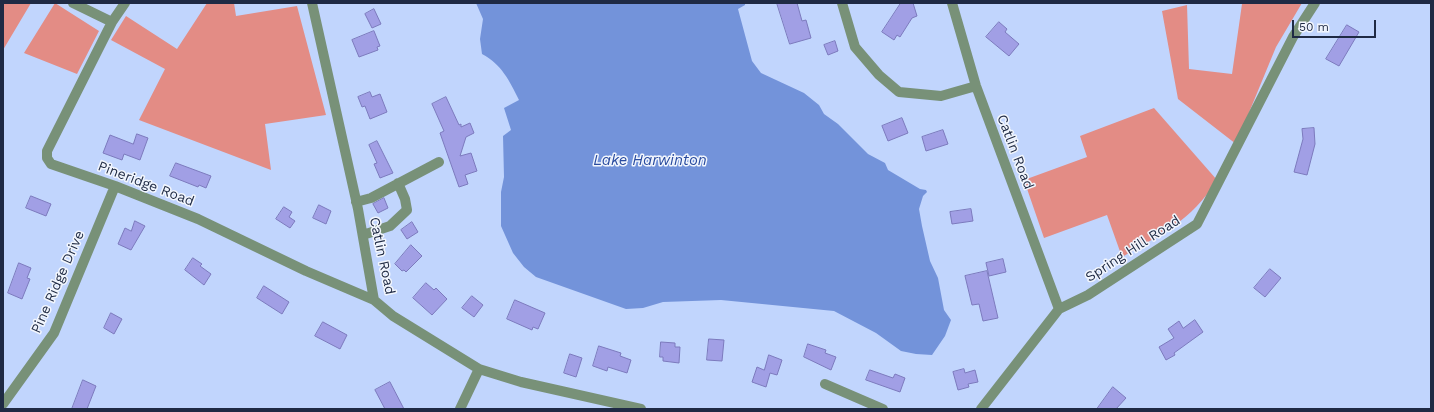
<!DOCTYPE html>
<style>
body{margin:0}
#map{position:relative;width:1434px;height:412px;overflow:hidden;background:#c1d5fd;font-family:"Work Sans",sans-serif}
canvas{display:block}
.frame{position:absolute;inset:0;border:4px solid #1f2a44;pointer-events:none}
.scale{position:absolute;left:1292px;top:20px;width:84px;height:18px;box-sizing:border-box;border:2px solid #1f2a44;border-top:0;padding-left:5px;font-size:12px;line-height:14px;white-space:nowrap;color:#1f2a44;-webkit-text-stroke:3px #f2f6fd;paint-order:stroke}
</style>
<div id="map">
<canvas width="1434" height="412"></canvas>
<div class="frame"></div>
<div class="scale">50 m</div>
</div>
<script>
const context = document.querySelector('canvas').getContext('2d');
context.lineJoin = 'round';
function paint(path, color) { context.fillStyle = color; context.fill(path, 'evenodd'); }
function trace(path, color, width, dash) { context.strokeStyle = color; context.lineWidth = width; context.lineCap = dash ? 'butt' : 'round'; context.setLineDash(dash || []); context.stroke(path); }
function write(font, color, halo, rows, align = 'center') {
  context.font = font + ' "Work Sans",sans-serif'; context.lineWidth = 3; context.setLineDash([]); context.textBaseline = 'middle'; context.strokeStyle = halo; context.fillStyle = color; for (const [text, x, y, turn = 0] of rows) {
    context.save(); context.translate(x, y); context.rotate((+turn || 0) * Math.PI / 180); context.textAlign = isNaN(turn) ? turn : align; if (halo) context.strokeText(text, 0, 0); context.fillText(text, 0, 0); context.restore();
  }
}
const green = new Path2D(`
 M3,3H31L3,50Z
 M55,3L99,31L77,74L24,53Z
 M207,3H234L236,16L297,6L326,115L265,124L271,170L139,120L165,69L111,40L126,16L177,49Z
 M1302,3L1276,47L1236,144L1178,99L1162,11L1187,5L1189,69L1232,74L1242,4Z
 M1154,108L1217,180C1190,222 1163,233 1122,257L1107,215L1044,238L1024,180L1087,157L1080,136Z`);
const water = new Path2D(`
 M476,3H745V5L738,9L752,61L761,73L804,93L819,105L824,114L838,124L868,154L885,163L888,170L920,189L926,190L927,192L923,196L919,209L922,226L930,261L938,278L944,310L951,320L945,336L932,355L916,354L901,351L876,333L834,311L721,300L663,302L643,308L626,309L536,277L524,267L513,253L501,226V192L504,177L503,136L511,130L504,108L519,100C509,80 502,65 482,54L480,39L483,19Z`);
const building = new Path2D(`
 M777,3H797L802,21L806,20L811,38L790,44Z
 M901,3H913L917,16L912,18L900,37L897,35L894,40L882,32Z
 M374,9L381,24L372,28L365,14Z
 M999,22L1007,29L1005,32L1019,44L1009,56L986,37Z
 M1347,25L1359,32L1339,66L1326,59Z
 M374,31L380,46L377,47L378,50L359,57L352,40Z
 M835,41L838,51L828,55L824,45Z
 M370,92L372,97L380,94L387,112L370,119L365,106L362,107L358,97Z
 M446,97L459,125L461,124V127L470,123L474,133L466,137L460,156L471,153L477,171L465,175L468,184L459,187L440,133L444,131L432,104Z
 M902,118L908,133L888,141L882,126Z
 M1314,128L1315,144L1307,175L1294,172L1303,139L1302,129Z
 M943,130L948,144L926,151L922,137Z
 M137,134L148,138L140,160L124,154L122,160L103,153L110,135L133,144Z
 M377,141L393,173L380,178L374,164L377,163L369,145Z
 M176,163L211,176L206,188L199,185L198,187L170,176Z
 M31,196L51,204L46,216L26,208Z
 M384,198L388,208L378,213L373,204Z
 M319,205L331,211L326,224L313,218Z
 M284,207L292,212L289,217L295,221L290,228L276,219Z
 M971,209L973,221L952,224L950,212Z
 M135,221L145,226L131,250L118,244L125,228L131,231Z
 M412,222L418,232L407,239L401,230Z
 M411,245L422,256L406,272L404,270L402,271L395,264Z
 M193,258L202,264L200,266L211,274L204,285L185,270Z
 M1003,259L1006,272L989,276L986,263Z
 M19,263L31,268L27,278L30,279L22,299L8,293Z
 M1270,269L1281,278L1265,297L1254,288Z
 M987,271L998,318L983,321L979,304L972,305L965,276Z
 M426,283L434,290L436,288L447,299L432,315L413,298Z
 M264,286L289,302L282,314L257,298Z
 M472,296L483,305L474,317L462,308Z
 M515,300L545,313L538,329L533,327L532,330L507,319Z
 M111,313L122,319L114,334L104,328Z
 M1195,320L1203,332L1174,353L1175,355L1166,360L1159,347L1174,338L1168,329L1179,321L1183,328Z
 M323,322L347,335L340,349L315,336Z
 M709,339L724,340L722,361L707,360Z
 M661,342L675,343V347H680L679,363L663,361V357H660Z
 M808,344L826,350L825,353L836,357L831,370L804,357Z
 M599,346L621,353L620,356L631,360L627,373L608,367L607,371L593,366Z
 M570,354L582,358L576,377L564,373Z
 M769,355L782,360L777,375L770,373L766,387L752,382L757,367L764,370Z
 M964,369L965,373L975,370L978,382L968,384L969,387L958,390L953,372Z
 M870,370L893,378L895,374L905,378L900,392L866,380Z
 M83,380L96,386L87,409H72Z
 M390,382L404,409H385L375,390Z
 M1113,387L1126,398L1116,409H1097Z`);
const minor = new Path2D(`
 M73,3L112,22L125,3
 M312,3L358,209L374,300L393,316L479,369L521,382L641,409
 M842,3L855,47L879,75L899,92L941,96L976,86
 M952,3L976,86L1059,309
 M112,22L47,151V158L51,164L115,186L198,219L306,271L374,300
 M356,202L371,198L439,162
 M363,235L390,226L407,210L405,199L398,183
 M825,384L883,409
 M3,404L54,333L115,186
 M460,409L479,369
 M981,409L1059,309L1088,295L1197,224L1293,37L1315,3`);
const streetNames = [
 ["Catlin Road",1015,152,69],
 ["Pineridge Road",146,184,21],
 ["Spring Hill Road",1133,249,-33],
 ["Catlin Road",382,256,78],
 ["Pine Ridge Drive",58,282,-66]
];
const waterNames = [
 ["Lake Harwinton",650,161]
];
paint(green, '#e38c85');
paint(water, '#7393da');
paint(building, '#a19fe5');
trace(building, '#7c7abd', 1);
trace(minor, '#789178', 10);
write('14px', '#1f2a44', '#f2f6fd', streetNames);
write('italic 15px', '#294b9f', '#f2f6fd', waterNames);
</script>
